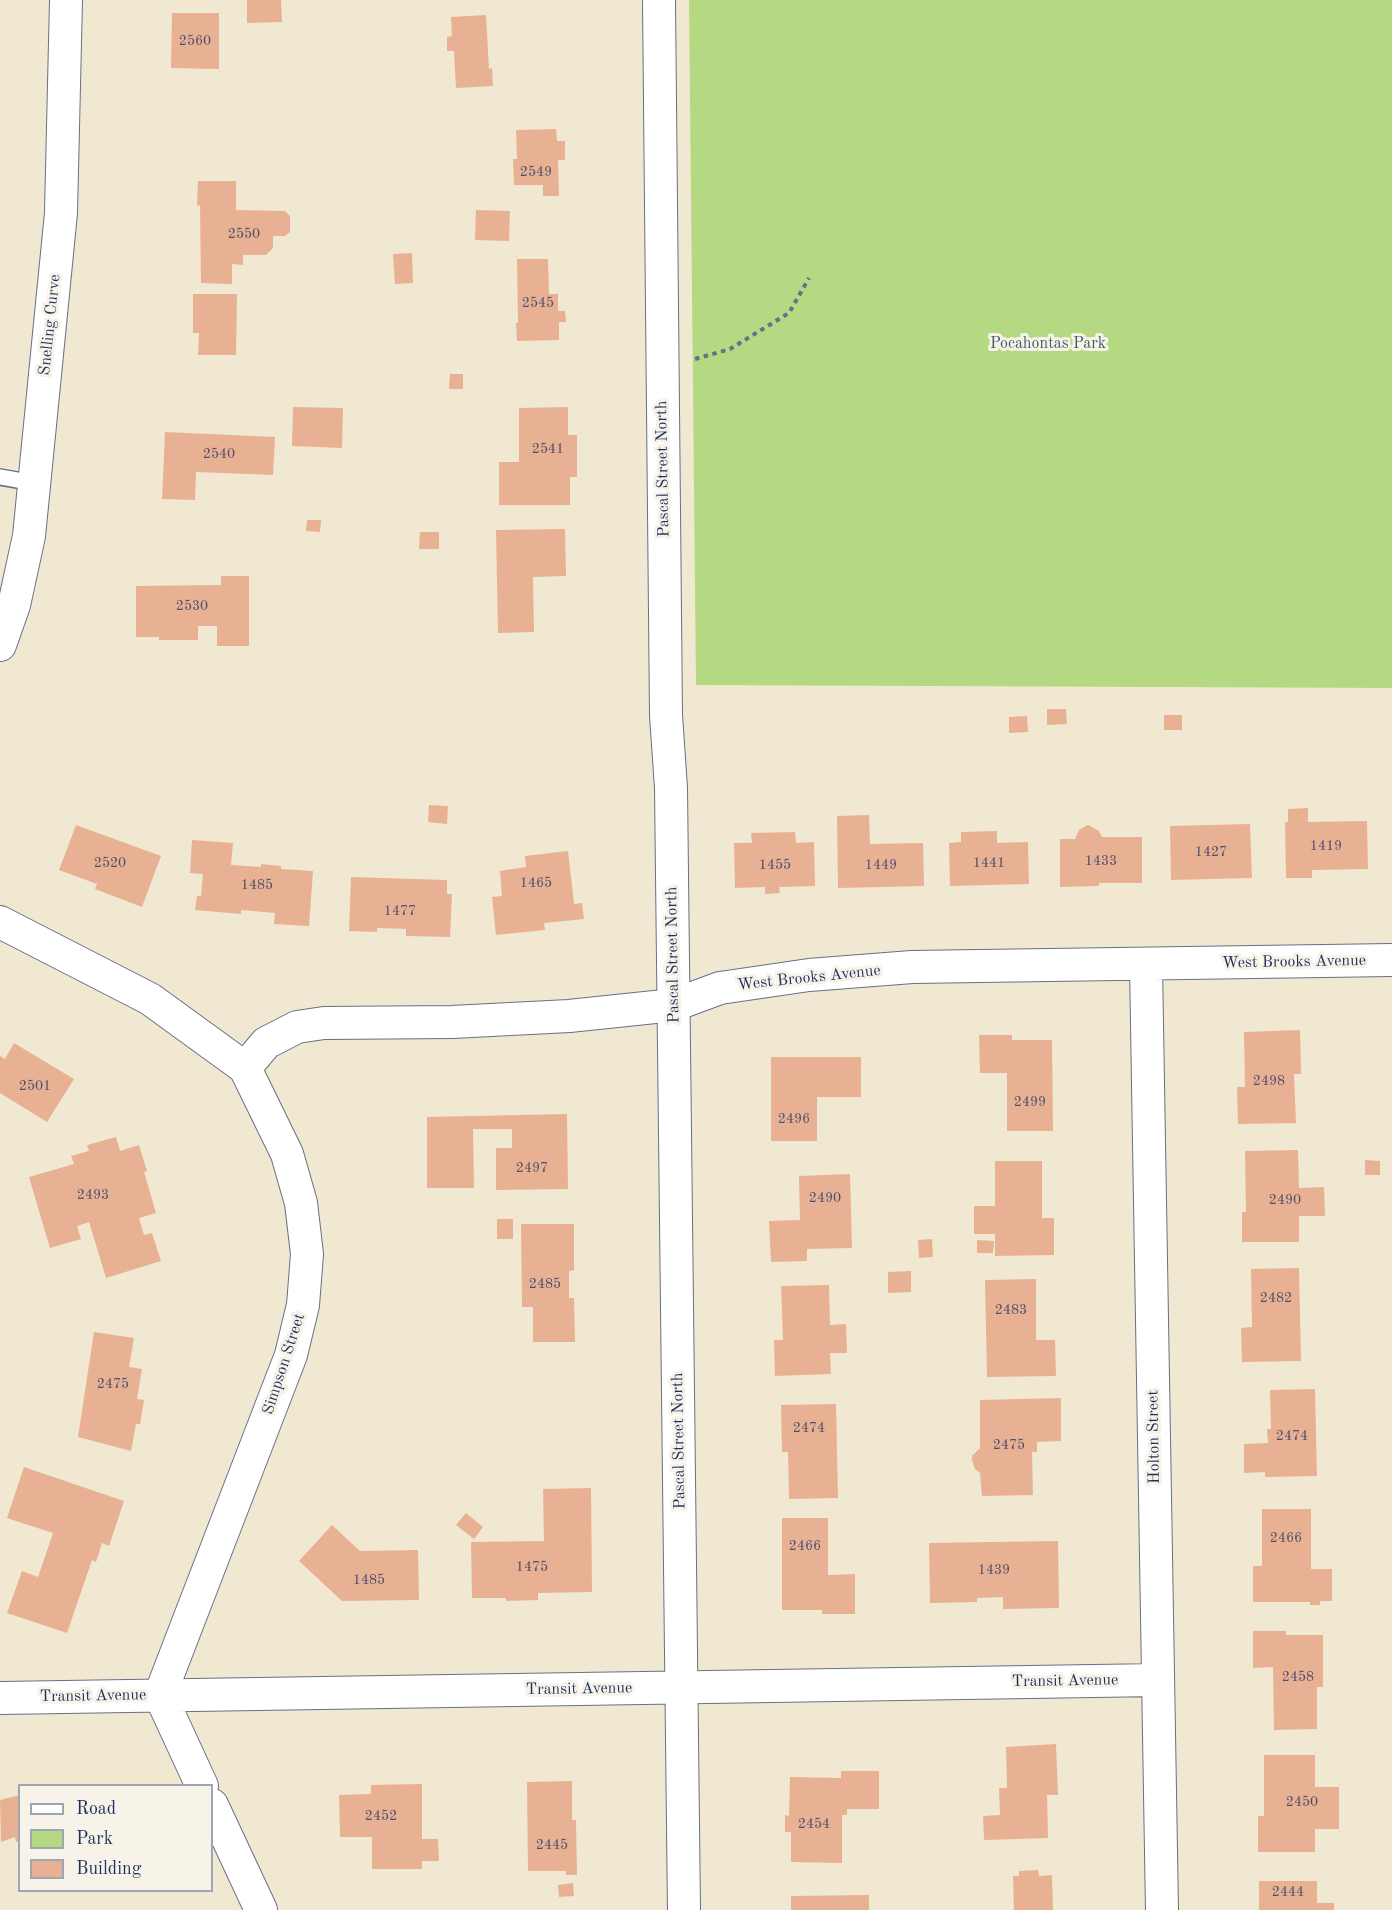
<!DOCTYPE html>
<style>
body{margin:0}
#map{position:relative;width:1392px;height:1910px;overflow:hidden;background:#f1e8d1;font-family:"Old Standard TT",serif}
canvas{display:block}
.legend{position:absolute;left:18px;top:1784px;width:195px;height:108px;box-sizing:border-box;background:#f7f3e8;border:2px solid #9fa5b1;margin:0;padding:8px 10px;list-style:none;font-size:18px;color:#1b2f5e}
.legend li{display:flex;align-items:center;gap:12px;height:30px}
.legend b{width:30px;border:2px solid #9fa5b1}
</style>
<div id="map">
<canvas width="1392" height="1910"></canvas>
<ul class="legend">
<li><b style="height:8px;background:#fff"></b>Road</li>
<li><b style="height:16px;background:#b5d982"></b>Park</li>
<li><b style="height:16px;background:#e9b193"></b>Building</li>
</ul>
</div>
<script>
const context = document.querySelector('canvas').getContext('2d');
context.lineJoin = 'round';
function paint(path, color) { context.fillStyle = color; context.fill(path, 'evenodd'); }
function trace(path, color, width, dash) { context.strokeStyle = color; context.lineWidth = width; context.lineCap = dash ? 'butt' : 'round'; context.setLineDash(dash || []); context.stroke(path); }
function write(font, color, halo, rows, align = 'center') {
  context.font = font + ' "Old Standard TT",serif'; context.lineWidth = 6; context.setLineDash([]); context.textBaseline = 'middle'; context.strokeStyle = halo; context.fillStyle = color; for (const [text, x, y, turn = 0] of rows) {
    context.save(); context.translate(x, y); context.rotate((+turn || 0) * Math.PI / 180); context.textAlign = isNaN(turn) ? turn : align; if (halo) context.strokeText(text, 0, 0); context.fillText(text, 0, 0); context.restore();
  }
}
const green = new Path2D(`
 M689,0H1392V688L696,685Z`);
const building = new Path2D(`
 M247,0H281L282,22L247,23Z
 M172,13H219V69L171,68Z
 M486,15L489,69L492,68L493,86L456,88L454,51H447V37L452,36L451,17Z
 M556,129L557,141H565V160H558L559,196H543V185H514L513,159H517L516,130Z
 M198,181H236V210L285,211L290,216V232L285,236H273V248L266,255H243V265L232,264V284L201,283L200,205L197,206Z
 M476,210L510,211L509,241L475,240Z
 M412,253L413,283L395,284L393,254Z
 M517,259H548L549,294H558V311H565L566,322H559V340L517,341L516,323H518Z
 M193,294H237L236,355H198L199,333H193Z
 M450,374H463V389H449Z
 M293,407L343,408L342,448L292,446Z
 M568,407V435H577V477H570V505H499V462H519V408Z
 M165,432L275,437L273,475L196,472L195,500L162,499Z
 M307,520H321L320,532L306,531Z
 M565,529L566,576L533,577L534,632L498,633L496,530Z
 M420,532H439V549H419Z
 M221,576H249V646H217V626H198V640H159V637H136V586L221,585Z
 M1047,709H1066L1067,724L1047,725Z
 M1164,715H1182V730H1164Z
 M1027,716L1028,732L1009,733V717Z
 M429,805L448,806L447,824L428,822Z
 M1308,808V822L1367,821L1368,869L1312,870V878H1286L1285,822H1288V809Z
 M869,815L870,844L923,843L924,886L838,888L837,816Z
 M1250,824L1252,878L1171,880L1170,826Z
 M76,825L161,856L142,907L95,889L97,884L59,870Z
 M1088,825L1099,831L1102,837H1142V883H1099V886L1060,887V839H1075L1079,830Z
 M997,831V843L1028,842L1029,884L950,886L949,843L961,842V832Z
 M795,832L796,843L814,842L815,886L779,887L780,893L765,894V887L735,888L734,843H752L751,833Z
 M192,840L233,843L231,865L261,867V864L281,866V869L313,871L309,926L274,924L275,913L241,910V914L195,910L197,896H201L203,874L190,873Z
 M568,851L574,904L582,903L584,919L544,923L545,930L496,935L492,897L502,896L500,871L526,867L525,856Z
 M351,877L447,880V894H452L450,937L406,936V929L377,928V932L349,931Z
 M1300,1030L1301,1074H1294L1296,1123L1238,1124L1237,1087H1245L1244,1032Z
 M979,1035H1012V1040H1052L1053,1131H1007V1073H980Z
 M14,1043L74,1079L47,1122L0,1093V1056L5,1059Z
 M771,1057H861V1097H817V1141H771Z
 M567,1114L568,1189L496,1190V1148H512V1129H473L474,1188H427V1117Z
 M116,1137L120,1151L139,1145L147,1171L144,1172L156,1213L139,1218L144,1235L152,1233L161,1261L106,1278L89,1222L77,1226L81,1239L50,1248L29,1177L74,1164L71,1156L89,1151L87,1145Z
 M1298,1150L1299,1188L1324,1187L1325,1216H1299V1242H1242V1212H1246L1245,1151Z
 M1365,1160L1380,1161V1175H1365Z
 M995,1161H1042V1218H1054V1255L995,1256V1234H974V1206H995Z
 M850,1174L852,1248L807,1249V1261L771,1262L769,1221L800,1220L799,1176Z
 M497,1219H513V1239H497Z
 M521,1224H574V1270L569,1271V1298H574L575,1342H533V1307H522Z
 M932,1239L933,1257L919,1258L918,1240Z
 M977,1240L994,1241L993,1253H977Z
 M1299,1268L1301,1361L1242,1362L1241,1328L1252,1327L1251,1269Z
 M911,1271V1292L888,1293V1272Z
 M1036,1279V1340H1055L1056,1376L987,1377L985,1280Z
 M829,1285L830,1325L846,1324L847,1353H830L831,1374L775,1376L774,1340H783L781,1286Z
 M94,1332L134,1338L129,1367L142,1369L137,1399L144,1400L140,1424H136L131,1451L78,1437Z
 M1315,1389L1317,1476L1265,1477V1472L1244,1473V1444L1268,1443L1267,1429H1271L1270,1390Z
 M1061,1398V1441L1037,1442V1452H1032L1033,1495L982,1496L980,1473L975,1469L972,1460V1456L980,1448V1400Z
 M836,1404L838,1498L789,1499L788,1452H782L781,1405Z
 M24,1467L124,1501L109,1546L102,1543L96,1562L92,1560L67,1633L7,1613L22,1571L38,1577L53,1533L7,1518Z
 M591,1488L592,1592L538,1593V1600L506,1601V1598H472L471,1542L544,1541L543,1489Z
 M1262,1509H1311V1569H1332V1601H1320V1605H1310V1602H1253V1566H1262Z
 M466,1513L483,1527L474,1539L456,1525Z
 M782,1518H828V1575L855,1574V1614H822V1610H782Z
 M332,1525L360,1551L418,1550L419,1600L342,1601L299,1561Z
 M1058,1541L1059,1608L1003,1609V1597L977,1598V1602L930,1603L929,1543Z
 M1253,1631H1286V1635H1323V1687H1317V1729L1274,1730L1273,1667L1253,1668Z
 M1056,1744L1058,1795H1047L1048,1838L984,1840L983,1816L1000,1815L999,1788H1007L1006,1747Z
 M1264,1755H1315V1787H1339V1829H1315V1852H1258V1816H1264Z
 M841,1771H879V1809H847V1815H842V1863L791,1862V1832H785V1815L789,1816L790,1777L841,1778Z
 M572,1781V1820H576L577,1875H566V1871H528L527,1782Z
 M422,1784V1839H438L439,1861H422V1869H372V1837H340L339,1795L371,1794V1785Z
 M20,1795V1841L16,1842L15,1837L1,1842L0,1800Z
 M1038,1870L1039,1876L1052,1875L1053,1910H1014L1013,1876H1019V1871Z
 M1259,1881H1317V1903H1334V1910H1259Z
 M573,1883L574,1896L559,1897L558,1885Z
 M869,1895V1910H791V1896Z`);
const path = new Path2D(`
 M695,359L730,349L789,313L809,278`);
const lane = new Path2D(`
 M0,477L34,483`);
const street = new Path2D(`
 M659,0L666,715L671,788L684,1910
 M0,645L14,605L29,536L61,213L66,0
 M0,922L150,999L245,1068L287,1154L301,1203L307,1254L303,1305L291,1355L160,1695L202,1786
 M1146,965L1162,1910
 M245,1068L266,1043L297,1027L324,1023L452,1022L569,1016L674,1005L720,988L809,975L912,967L1392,960
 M0,1698L1158,1680
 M212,1805L261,1910`);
const numberNames = [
 ["2560",195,41],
 ["2549",536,172],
 ["2550",244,234],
 ["2545",538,303],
 ["2541",548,449],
 ["2540",219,454],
 ["2530",192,606],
 ["1419",1326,846],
 ["1427",1211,852],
 ["1433",1101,861],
 ["2520",110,863],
 ["1441",989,863],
 ["1455",775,865],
 ["1449",881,865],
 ["1465",536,883],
 ["1485",257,885],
 ["1477",400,911],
 ["2498",1269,1081],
 ["2501",35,1086],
 ["2499",1030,1102],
 ["2496",794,1119],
 ["2497",532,1168],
 ["2493",93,1195],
 ["2490",825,1198],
 ["2490",1285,1200],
 ["2485",545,1284],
 ["2482",1276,1298],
 ["2483",1011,1310],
 ["2475",113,1384],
 ["2474",809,1428],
 ["2474",1292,1436],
 ["2475",1009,1445],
 ["2466",1286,1538],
 ["2466",805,1546],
 ["1475",532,1567],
 ["1439",994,1570],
 ["1485",369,1580],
 ["2458",1298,1677],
 ["2450",1302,1802],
 ["2452",381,1816],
 ["2454",814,1824],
 ["2445",552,1845],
 ["2444",1288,1892]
];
const streetNames = [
 ["Snelling Curve",50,325,-84],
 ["Pascal Street North",663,469,-91],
 ["Pascal Street North",673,955,-91],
 ["West Brooks Avenue",1294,962,-1],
 ["West Brooks Avenue",809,978,-6],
 ["Simpson Street",284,1364,-72],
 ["Holton Street",1154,1437,-91],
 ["Pascal Street North",679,1441,-91],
 ["Transit Avenue",1065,1681,-1],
 ["Transit Avenue",579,1689,-1],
 ["Transit Avenue",93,1696,-1]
];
const parkNames = [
 ["Pocahontas Park",1048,344]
];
paint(green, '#b5d982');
paint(building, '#e9b193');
trace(lane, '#667086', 18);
trace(street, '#667086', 34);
trace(path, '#667086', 4, [4.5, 4.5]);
trace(lane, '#fff', 15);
trace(street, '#fff', 32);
write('14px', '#4e506b', null, numberNames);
write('16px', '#1b2f5e', '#f7f3e8', streetNames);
write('16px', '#425a67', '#f7f3e8', parkNames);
</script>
